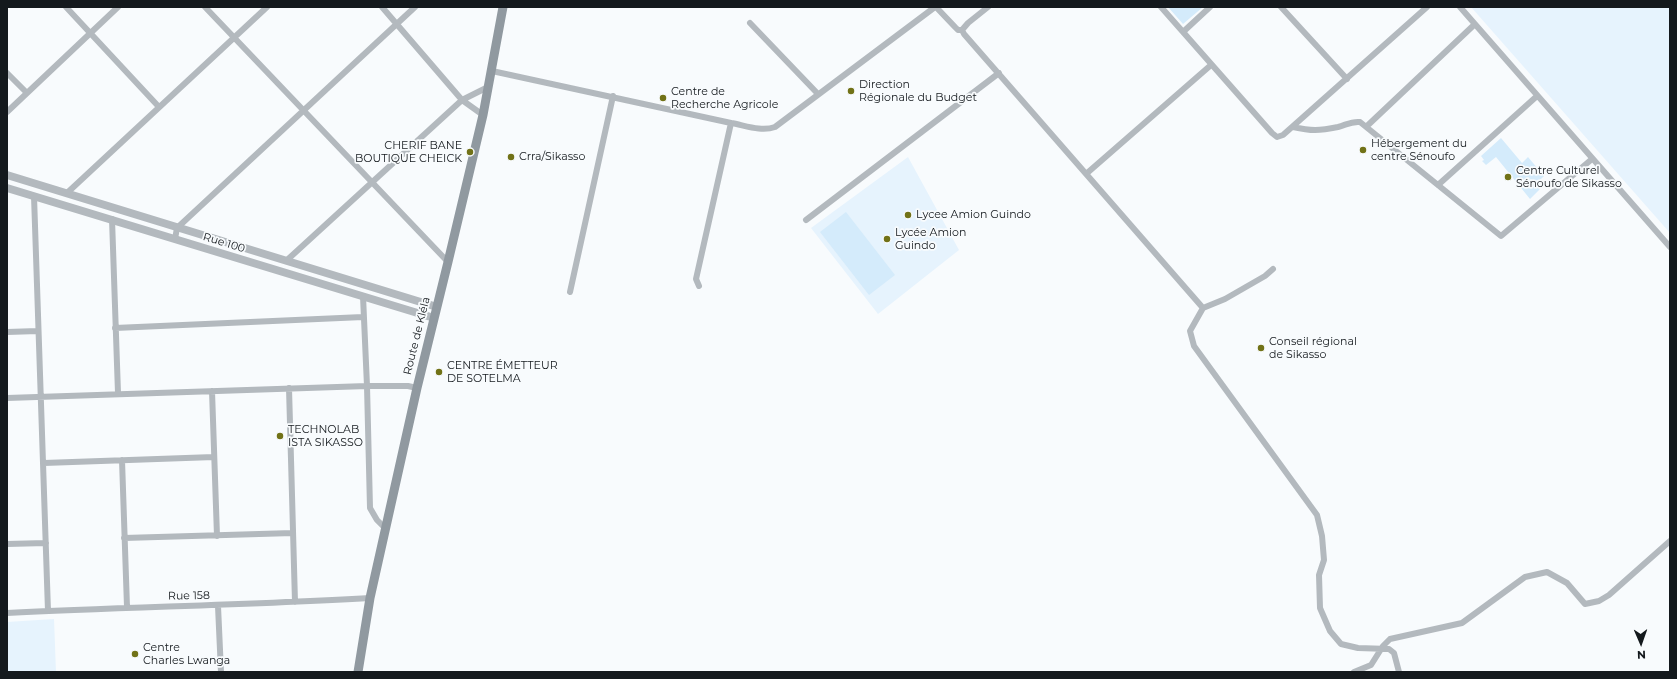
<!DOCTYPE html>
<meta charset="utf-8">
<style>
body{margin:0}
#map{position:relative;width:1677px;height:679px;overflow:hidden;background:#f8fbfd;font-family:Montserrat,sans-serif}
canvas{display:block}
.frame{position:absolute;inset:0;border:8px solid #14191d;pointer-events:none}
.north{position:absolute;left:1621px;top:623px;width:40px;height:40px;-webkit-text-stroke:3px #f8fbfd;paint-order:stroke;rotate:178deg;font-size:11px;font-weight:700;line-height:16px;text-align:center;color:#14191d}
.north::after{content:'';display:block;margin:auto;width:14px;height:18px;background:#14191d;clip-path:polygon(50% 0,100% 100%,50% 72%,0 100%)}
</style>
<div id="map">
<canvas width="1677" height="679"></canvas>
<div class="frame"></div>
<div class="north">N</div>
</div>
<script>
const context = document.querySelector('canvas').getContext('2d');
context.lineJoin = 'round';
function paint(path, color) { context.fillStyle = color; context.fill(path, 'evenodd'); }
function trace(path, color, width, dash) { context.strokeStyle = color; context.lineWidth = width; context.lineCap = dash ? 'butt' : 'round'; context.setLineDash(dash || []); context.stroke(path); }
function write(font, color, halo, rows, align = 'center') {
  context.font = font + ' Montserrat,sans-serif'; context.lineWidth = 3.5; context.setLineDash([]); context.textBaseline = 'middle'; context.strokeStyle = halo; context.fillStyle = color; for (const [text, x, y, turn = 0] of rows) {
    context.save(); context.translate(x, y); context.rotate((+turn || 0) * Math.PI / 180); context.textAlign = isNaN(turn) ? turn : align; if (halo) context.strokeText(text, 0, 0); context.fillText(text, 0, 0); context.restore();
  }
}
const built = new Path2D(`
 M1471,7H1670V233Z
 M908,157L959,250L878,314L811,228Z
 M54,619L56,672H7V622Z`);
const green = new Path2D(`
 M1168,7H1203L1183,24Z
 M1501,138L1522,163L1528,157L1544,176L1536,184L1540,189L1530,199L1496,157L1486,165L1482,161L1484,160L1481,156Z
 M846,212L895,275L869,295L820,232Z`);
const minor = new Path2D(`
 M66,7L159,107
 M205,7L448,262
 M382,7L462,100L483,115
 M936,7L955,27L958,30H962
 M1161,7L1272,133L1277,137L1283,135L1427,7
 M1281,7L1347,79
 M1460,7L1670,247
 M750,23L818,94
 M962,30L964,34L1203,308
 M962,30L968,23L988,7
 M1183,32L1210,7
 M492,71L731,123C744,125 761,132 775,127L935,7
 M7,73L27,93
 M7,112L118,7
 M1367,126L1475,24
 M1293,127C1311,131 1319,131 1338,127C1346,125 1351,121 1360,122L1501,236L1592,159
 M1086,174L1211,65
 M1438,185L1537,96
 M67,193L267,7
 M34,196L48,611
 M112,219L118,393
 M806,220L999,73
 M175,239L177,228L415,7
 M286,261L462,100L488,87
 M1273,269L1265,276L1225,299L1203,308L1190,331L1194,346L1317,515L1322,536L1324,560L1319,575L1320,608L1330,631L1341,644L1358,648L1389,649L1394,653L1399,672
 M699,286L696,279L731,123
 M570,292L613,96
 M363,296L367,386L370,508L377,520L386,529
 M115,328L363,317
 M7,332L38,331
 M289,388L295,602
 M212,391L217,536
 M7,398L367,386H408L417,388
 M122,460L127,607
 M44,463L214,457
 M124,538L293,533
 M7,544L46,543
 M218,606L221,672
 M7,613C128,607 249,605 370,598
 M1354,672L1371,665L1383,646L1390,639L1462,623L1525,577L1547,572L1567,583L1585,604L1599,601L1609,595L1670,541`);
const tertiary = new Path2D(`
 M7,175L437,307
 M7,188L434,318`);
const secondary = new Path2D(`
 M358,672L370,598L417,388L448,262L483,115L503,7`);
const markers = [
 [851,91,4,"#717217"],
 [663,98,4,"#717217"],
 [1363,150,4,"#717217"],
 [470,152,4,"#717217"],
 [511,157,4,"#717217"],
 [1508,177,4,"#717217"],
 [908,215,4,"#717217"],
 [887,239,4,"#717217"],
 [1261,348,4,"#717217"],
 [439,372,4,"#717217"],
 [280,436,4,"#717217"],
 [135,654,4,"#717217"]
];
const poiNames = [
 ["Direction",859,85],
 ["Régionale du Budget",859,98],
 ["Centre de",671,92],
 ["Recherche Agricole",671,105],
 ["Hébergement du",1371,144],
 ["centre Sénoufo",1371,157],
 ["CHERIF BANE",462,146,"right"],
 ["BOUTIQUE CHEICK",462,159,"right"],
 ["Crra/Sikasso",519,157],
 ["Centre Culturel",1516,171],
 ["Sénoufo de Sikasso",1516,184],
 ["Lycee Amion Guindo",916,215],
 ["Lycée Amion",895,233],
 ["Guindo",895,246],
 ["Conseil régional",1269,342],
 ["de Sikasso",1269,355],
 ["CENTRE ÉMETTEUR",447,366],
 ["DE SOTELMA",447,379],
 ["TECHNOLAB",288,430],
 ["ISTA SIKASSO",288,443],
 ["Centre",143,648],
 ["Charles Lwanga",143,661]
];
const streetNames = [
 ["Rue 100",224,243,17],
 ["Route de Kléla",417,336,-76],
 ["Rue 158",189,596,-1]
];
paint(built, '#e6f3fd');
paint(green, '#d4ebfb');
trace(minor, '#b3b9be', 6);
trace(tertiary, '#b3b9be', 8);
trace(secondary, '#9099a0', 9);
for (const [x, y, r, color] of markers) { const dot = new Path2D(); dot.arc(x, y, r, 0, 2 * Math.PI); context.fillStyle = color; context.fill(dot); trace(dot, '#f8fbfd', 1.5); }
write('11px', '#14191d', '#f8fbfd', poiNames, 'left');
write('11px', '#14191d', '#f8fbfd', streetNames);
</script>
